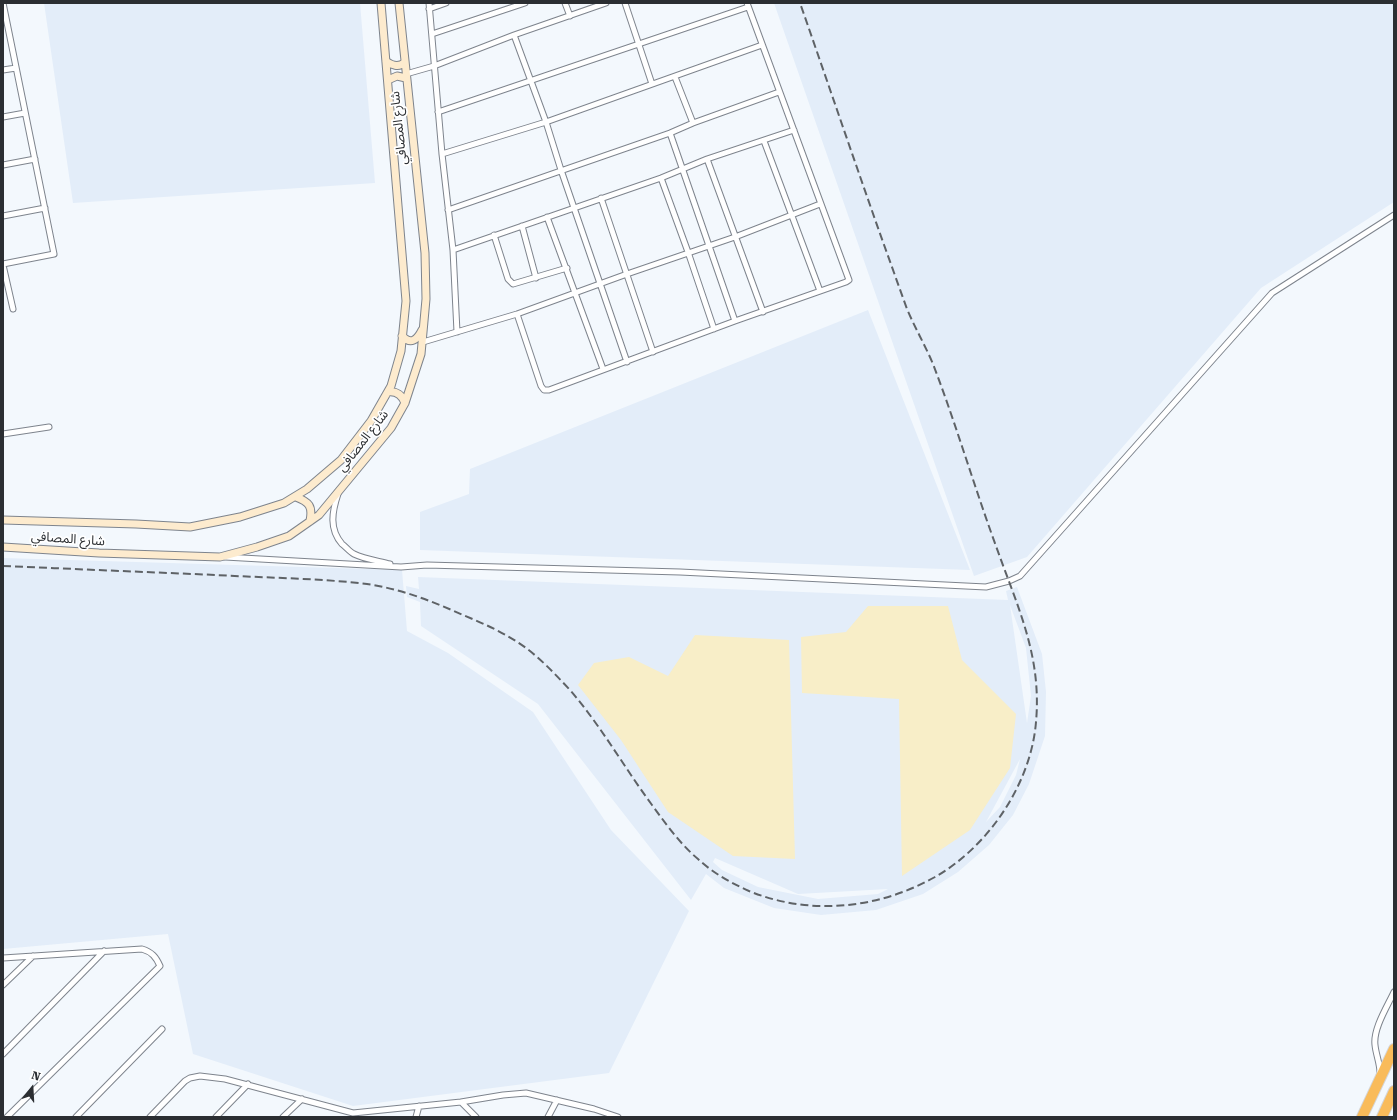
<!DOCTYPE html>
<meta charset="utf-8">
<style>
body{margin:0}
#map{position:relative;width:1397px;height:1120px;overflow:hidden;background:#f3f8fd;font-family:"Roboto Serif",serif}
canvas{display:block}
.frame{position:absolute;inset:0;border:4px solid #2b2e32;pointer-events:none}
.north{position:absolute;left:12px;top:1068px;width:40px;height:40px;-webkit-text-stroke:3px #fff;paint-order:stroke;rotate:18deg;font-size:11px;font-weight:700;line-height:16px;text-align:center;color:#2b2e32}
.north::after{content:'';display:block;margin:auto;width:14px;height:18px;background:#2b2e32;clip-path:polygon(50% 0,100% 100%,50% 72%,0 100%)}
</style>
<div id="map">
<canvas width="1397" height="1120"></canvas>
<div class="frame"></div>
<div class="north">N</div>
</div>
<script>
const context = document.querySelector('canvas').getContext('2d');
context.lineJoin = 'round';
function paint(path, color) { context.fillStyle = color; context.fill(path, 'evenodd'); }
function trace(path, color, width, dash) { context.strokeStyle = color; context.lineWidth = width; context.lineCap = dash ? 'butt' : 'round'; context.setLineDash(dash || []); context.stroke(path); }
function write(font, color, halo, rows, align = 'center') {
  context.font = font + ' "Roboto Serif","Noto Sans Arabic",serif'; context.lineWidth = 3.5; context.setLineDash([]); context.textBaseline = 'middle'; context.strokeStyle = halo; context.fillStyle = color; for (const [text, x, y, turn = 0] of rows) {
    context.save(); context.translate(x, y); context.rotate((+turn || 0) * Math.PI / 180); context.textAlign = isNaN(turn) ? turn : align; if (halo) context.strokeText(text, 0, 0); context.fillText(text, 0, 0); context.restore();
  }
}
const built = new Path2D(`
 M44,3H360L375,183L73,203Z
 M774,3H1394V202L1261,288L1027,557L974,576Z
 M868,310L970,570L420,550V512L469,494L470,469Z
 M3,558L402,570L407,631L448,653L533,712L611,830L689,911L609,1073L353,1106L193,1054L168,934L3,949Z
 M418,577L1008,600L1006,591L1017,587L1042,654L1046,692L1045,736L1029,784L1013,815L989,845L958,872L923,894L876,910L821,915L774,908L724,888L706,874L691,900L538,704L421,626L420,602L407,597L406,586L419,589ZM1010,605L1026,648L1031,696L1027,723ZM1020,759L1016,775L1000,807L986,822ZM715,858L798,894L888,889L878,894L818,899L758,887L722,870L713,862Z`);
const sand = new Path2D(`
 M868,606H948L962,660L1016,714L1010,768L970,830L902,876L899,699L802,693L801,637L846,632Z
 M695,635L789,640L795,859L733,856L668,812L621,740L578,685L594,663L629,657L668,676Z`);
const minor = new Path2D(`
 M429,3L442,154L453,250L457,332
 M565,3L570,16
 M625,3L652,84
 M429,9L446,3
 M432,34L525,3
 M514,35L546,122L561,170L627,362
 M3,70L16,68
 M406,74L434,66L514,35L606,3
 M675,77L693,123
 M438,112L748,7
 M3,117L25,113
 M670,133L735,321
 M764,141L820,291
 M442,154L546,122L762,45
 M707,159L763,312
 M3,165L35,159
 M661,178L688,252L714,329
 M601,198L653,352
 M448,210L670,133L693,123L779,92
 M3,216L45,208
 M547,217L603,369
 M522,226L536,278
 M494,235L508,279L513,284L567,268
 M453,250L661,178L707,159L794,130
 M3,264L54,254L3,3
 M3,265L13,309
 M517,314L541,386L544,390H549L735,321L846,282L849,280L747,3
 M423,342L517,314L627,274L735,237L820,204
 M3,434L49,427
 M338,494C332,512 329,529 342,544C346,547 350,552 354,554C364,559 379,561 390,564
 M225,557L401,567L427,565L680,572L986,587L1009,581L1020,576L1272,293L1394,215
 M3,958L142,949C152,952 156,957 160,966L7,1117
 M3,985L33,956
 M3,1054L104,951
 M1380,1073C1380,1063 1376,1055 1375,1045C1373,1029 1387,1007 1394,992
 M461,1102L503,1095L526,1093L594,1109L618,1117
 M76,1117L162,1029
 M150,1117L185,1081L190,1078L200,1076L225,1079L353,1113L461,1102L476,1117
 M216,1117L248,1084
 M283,1117L302,1099
 M416,1117L419,1106
 M548,1117L557,1100`);
const secondary = new Path2D(`
 M386,61C391,65 399,68 405,62
 M388,80L397,76L406,78
 M402,336C411,345 417,340 422,330
 M388,392C396,391 402,395 405,403
 M296,497C309,502 313,506 310,521
 M3,520L136,524L190,527L240,517L284,503L307,489L341,460L371,421L391,386L401,351L406,301L381,3
 M3,547L99,553L220,557L257,547L289,536L319,515L391,428L405,403L421,354L426,299L425,253L399,3`);
const motorway = new Path2D(`
 M1362,1117L1394,1049
 M1382,1117L1394,1091`);
const rail = new Path2D(`
 M3,566C74,569 145,572 216,575C266,578 317,578 367,584C401,589 432,601 463,615C485,624 507,634 526,648C542,660 556,675 570,690C601,726 624,767 652,805C666,824 680,844 698,859C713,873 731,883 749,891C810,916 878,909 935,877C988,847 1031,784 1036,722C1042,655 1017,606 996,546C974,486 956,424 933,364C925,345 915,328 907,309C899,287 891,264 883,242C855,163 828,83 800,3`);
const streetNames = [
 ["شارع المصافي",399,128,-96],
 ["شارع المصافي",363,441,-52],
 ["شارع المصافي",68,539,4]
];
paint(built, '#e3edf9');
paint(sand, '#f8eec8');
trace(minor, '#7e848d', 7);
trace(secondary, '#7e848d', 9);
trace(motorway, '#d5d5d6', 12);
trace(minor, '#fff', 5);
trace(secondary, '#fdebce', 7);
trace(motorway, '#f9bb5a', 10);
trace(rail, '#5e6266', 2, [8, 4]);
write('13px', '#2b2e32', '#fff', streetNames);
</script>
